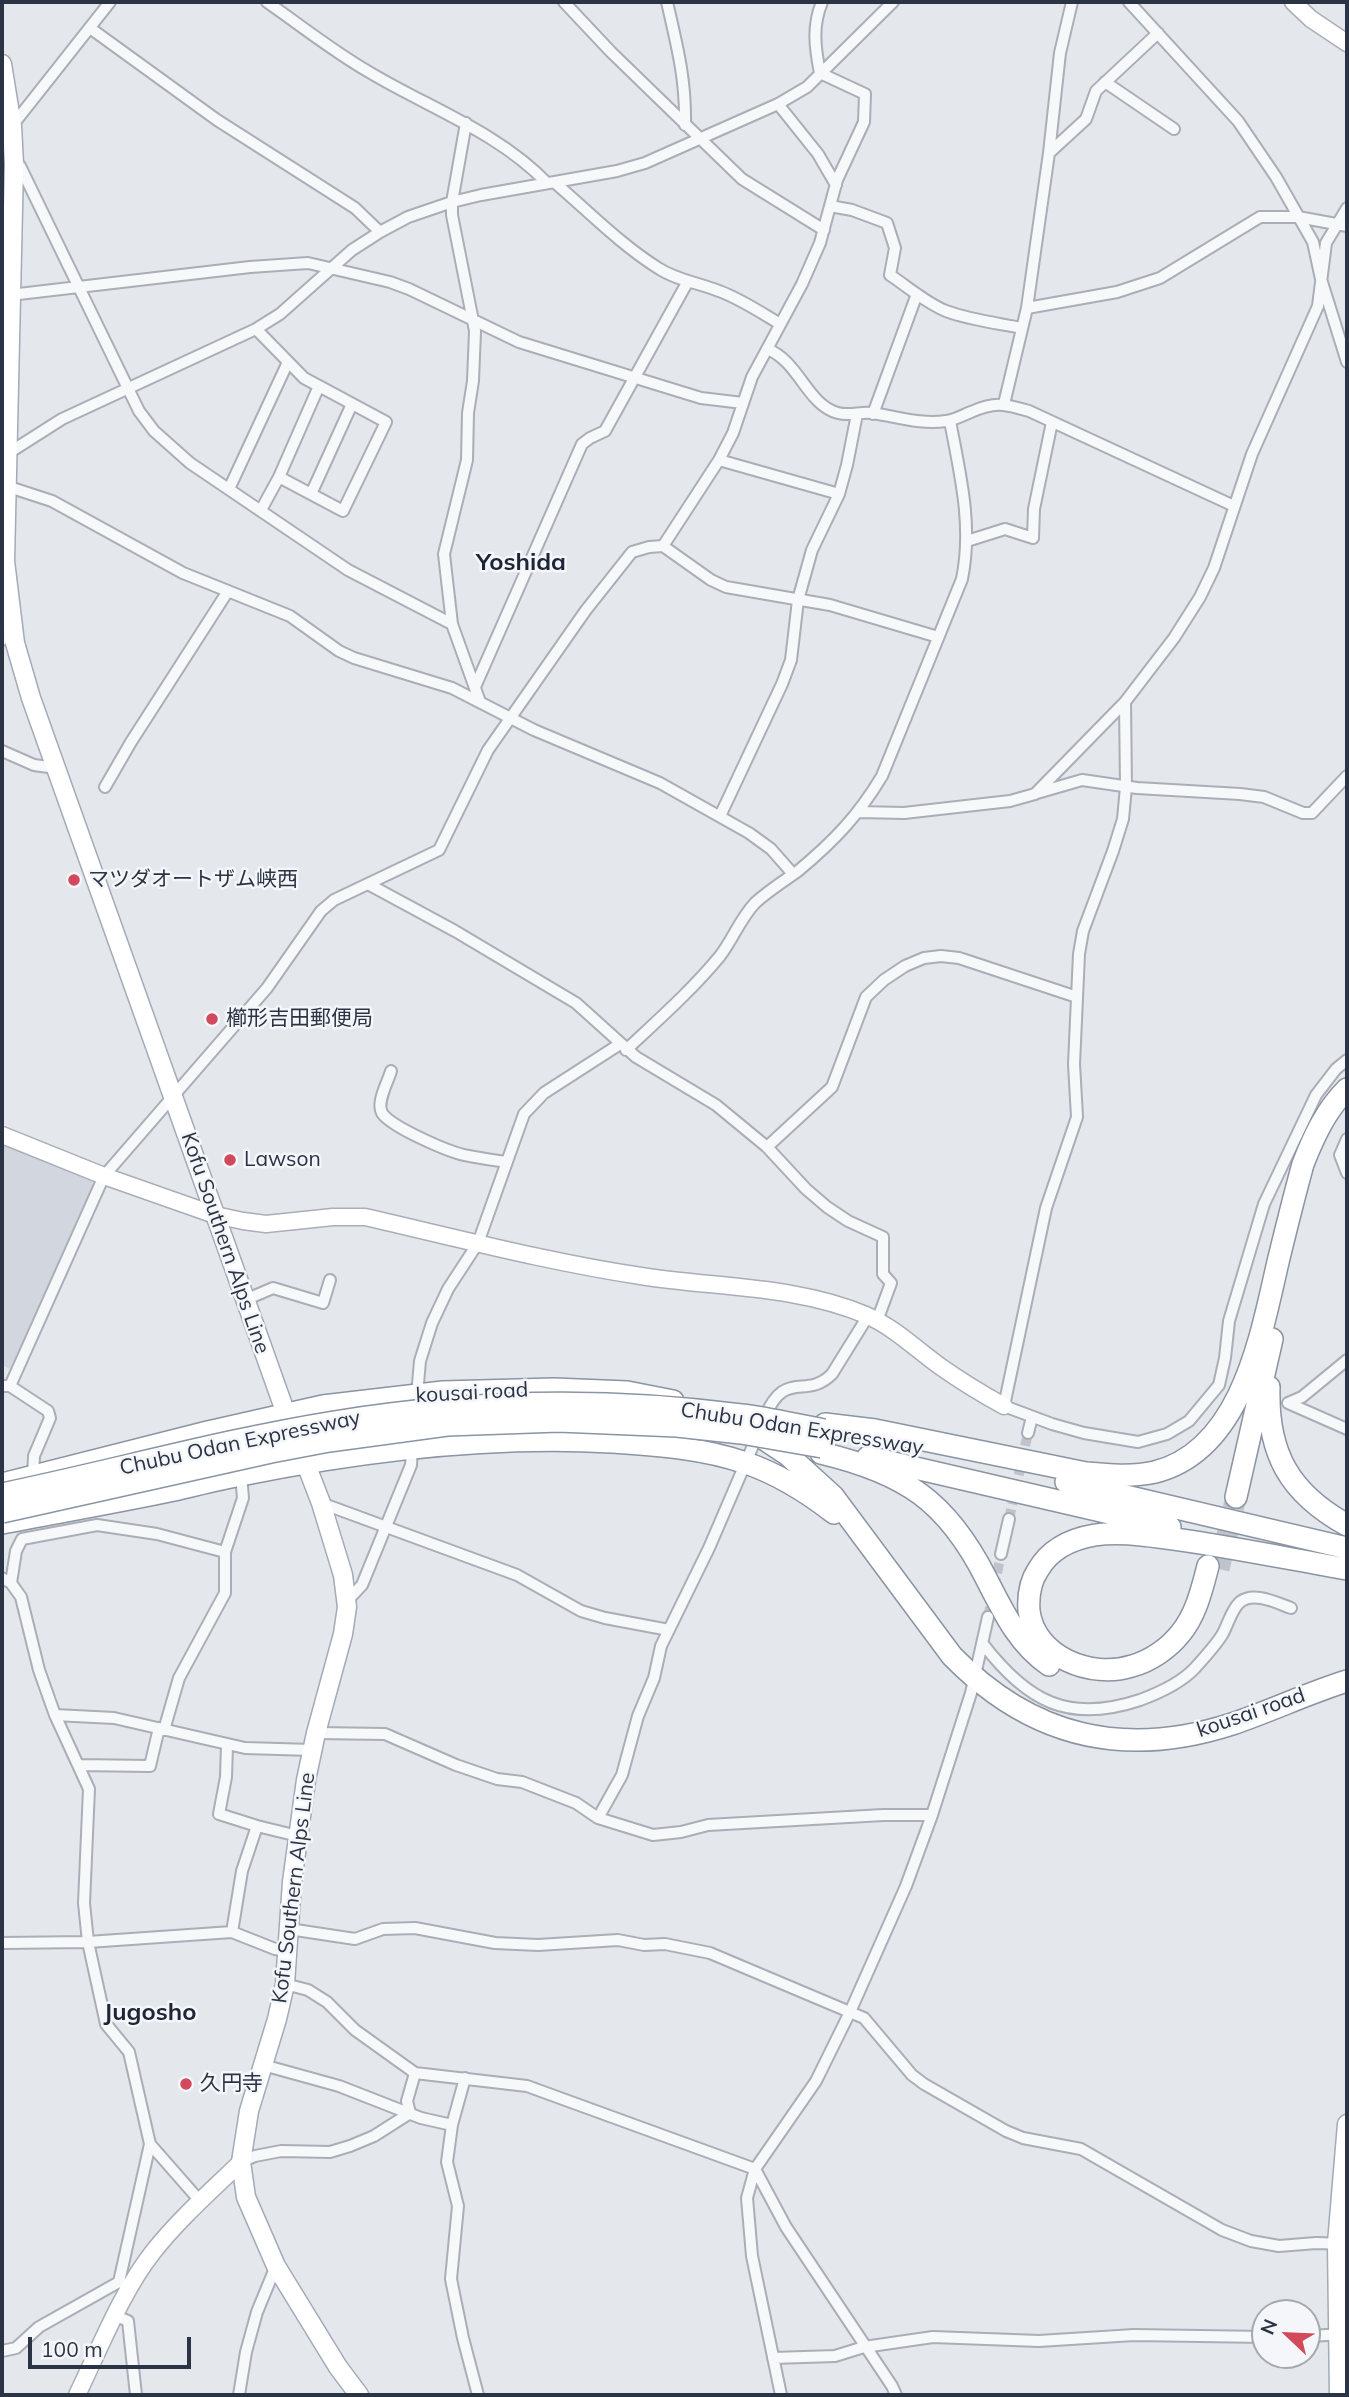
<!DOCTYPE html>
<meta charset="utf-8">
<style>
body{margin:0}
#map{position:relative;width:1349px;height:2397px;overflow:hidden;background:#e4e7ec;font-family:Mulish,sans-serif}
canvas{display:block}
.frame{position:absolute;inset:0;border:4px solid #2b3445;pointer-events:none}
.north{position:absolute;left:1251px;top:2299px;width:70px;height:70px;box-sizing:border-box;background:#f4f6f9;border:2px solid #a4a8b1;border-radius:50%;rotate:293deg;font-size:19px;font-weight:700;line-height:28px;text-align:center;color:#2b3445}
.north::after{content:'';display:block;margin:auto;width:24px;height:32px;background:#d1495b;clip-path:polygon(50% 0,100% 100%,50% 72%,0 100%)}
.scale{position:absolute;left:28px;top:2337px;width:163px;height:32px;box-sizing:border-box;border:4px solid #2b3445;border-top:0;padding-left:9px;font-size:21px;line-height:24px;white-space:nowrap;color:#2b3445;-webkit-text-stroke:5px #f4f6f9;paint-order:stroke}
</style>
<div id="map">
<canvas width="1349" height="2397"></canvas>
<div class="frame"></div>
<div class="north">N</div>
<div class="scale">100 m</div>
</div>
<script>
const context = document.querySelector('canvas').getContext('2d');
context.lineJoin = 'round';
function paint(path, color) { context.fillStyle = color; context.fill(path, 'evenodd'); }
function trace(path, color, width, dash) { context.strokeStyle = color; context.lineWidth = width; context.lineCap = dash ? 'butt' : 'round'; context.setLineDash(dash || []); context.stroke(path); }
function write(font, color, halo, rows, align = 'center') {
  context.font = font + ' Mulish,"Noto Sans JP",sans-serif'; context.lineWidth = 5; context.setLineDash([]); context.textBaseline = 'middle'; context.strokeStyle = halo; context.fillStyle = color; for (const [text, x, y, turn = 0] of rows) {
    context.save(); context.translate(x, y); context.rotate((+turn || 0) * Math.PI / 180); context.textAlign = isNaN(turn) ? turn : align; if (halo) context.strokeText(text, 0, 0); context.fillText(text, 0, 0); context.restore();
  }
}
const built = new Path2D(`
 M2,1141L92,1177L93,1185L10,1369L2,1365Z`);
const streetTunnel = new Path2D(`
 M1009,1519L1028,1433
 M988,1617L1001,1554`);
const highwayTunnel = new Path2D(`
 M1219,1569L1236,1497`);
const street = new Path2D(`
 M267,2C300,25 334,52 369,72C429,108 498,132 547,183
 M564,2L611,52L742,179L824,230
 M667,2C677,46 686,79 685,125
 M1129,2L1238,121L1276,177L1313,242L1321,279L1347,362
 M90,28L217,120L355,208L380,232
 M1105,82L1174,129
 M778,104L818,154L836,185
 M466,123L452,202V215L475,331L473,381L468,413L467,460L444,554L452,624L480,702
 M12,126L110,2
 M1049,153L1086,119L1096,91L1158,33
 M14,164L20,166L139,411L154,431L190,463L348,570L452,624
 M554,182C588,211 620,244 658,268C676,280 699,283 719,291C741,299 760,312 780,324
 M830,206L852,210L887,223L895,248L890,275C908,287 926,303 946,311C970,320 997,323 1022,328
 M10,295L250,267L308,263L390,282L409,289L519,342L701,398L743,403
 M1027,308L1117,292L1160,278L1260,217H1298L1347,226
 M256,329L304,378L386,422L343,511L279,477
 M767,349C799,361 807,405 838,413C849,416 860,412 871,413C896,416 920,425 946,421C955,420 963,415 971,412C995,401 1005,404 1029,411L1234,506
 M1004,404L1027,308L1049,153L1060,53L1072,2
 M873,414L917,294
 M7,454L62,419L256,329L280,314L352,250L380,232L408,217L452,202L481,195L617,171L645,163L778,104L807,87L893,2
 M719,460L839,494
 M6,486L52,501L183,573L290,616L339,651L354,658L452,688L534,730L660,783L749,833L771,849L793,874
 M229,489L288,362
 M311,494L352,404
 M261,510L279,477L319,386
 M967,541L1005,529L1033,538L1034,509L1052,422
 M663,546L719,460L733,433L752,377L802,284L820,243L837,180L864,122L865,94L820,73C815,48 812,26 822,2
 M2,640L11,621
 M475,687L582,444L590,438L605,431L688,281
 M1125,702L1126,787L1123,819L1113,851L1083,931L1079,954L1074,1064L1077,1117L1046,1208L1004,1406L1052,1424L1084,1433L1138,1442L1167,1434L1189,1421L1219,1385L1225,1358L1229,1321L1264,1204L1316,1095L1336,1069L1347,1060
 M2,751L34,765L56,768
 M105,787L131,742L228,591
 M1037,793L1082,780L1137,788L1240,794L1264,797L1303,813H1312L1347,776
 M859,812L904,813L1010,801L1035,794L1125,702L1174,638L1200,597L1214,568L1252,454L1318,306L1326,243L1347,208
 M720,816L782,684L791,660L798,600L812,550L839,494L847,465L857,414
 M368,884L455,931L576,1003L636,1057L716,1105L767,1147L806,1189L827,1207L848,1221L883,1237V1274L891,1283L877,1321
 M626,1050C658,1020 692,990 720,956C733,939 740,919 755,903C768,891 784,881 798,871C834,841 858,816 882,776L962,579C973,525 960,474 950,421
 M391,1071C388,1082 376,1102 382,1113C391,1127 447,1151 464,1155C478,1158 493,1160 507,1162
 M1347,1139L1340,1155L1347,1173
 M767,1147L832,1087L866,997L884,980L905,966L924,958L941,956L959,958L1077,997
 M245,1300L273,1288L323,1303L330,1280
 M1347,1360L1302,1397L1288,1403L1347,1429
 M2,1386H10L104,1176L267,988L321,911L334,900L439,850L488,750L586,610L632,552L649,547L663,546L711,580L726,587L830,605L938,637
 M10,1386L48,1411L50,1418L34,1456L33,1476
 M417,1395L420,1361L432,1323L448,1289L478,1243L524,1114L544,1093L620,1044
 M764,1419C785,1367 805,1401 832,1374L868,1316
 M1028,1433L1032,1417
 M321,1503L517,1575L581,1611L605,1618L669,1630
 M1001,1554L1009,1519
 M2,1578L11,1583L21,1597L39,1670L55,1715L89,1789L84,1903L88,1942L106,2024L129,2052L150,2144L200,2201
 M11,1583L16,1551L22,1539L97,1525L157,1534L225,1552
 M347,1601L362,1585L411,1465L412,1449
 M983,1644C1027,1701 1068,1724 1140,1700C1159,1693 1181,1683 1195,1668C1204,1658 1215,1646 1222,1635C1228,1625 1231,1610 1240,1602C1254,1591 1277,1603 1291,1608
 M55,1715L114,1718L245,1748L312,1750
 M164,1730L179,1678L225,1593V1552L243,1498L241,1475
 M316,1733L385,1734L456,1765L497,1779L522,1782L576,1803L598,1818L653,1835L681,1832L708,1825L883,1815H932
 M227,1745L226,1777L219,1814L257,1826L298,1836
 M78,1765L150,1766L159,1728
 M598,1818L622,1775L638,1716L654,1678L661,1646L709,1548L758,1434
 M289,1929L355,1939L383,1929L415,1928L495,1943L538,1945L618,1940L644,1945L665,1944L710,1953L864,2018L912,2075L924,2084L1006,2131L1023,2138L1081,2149L1222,2230L1251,2241L1279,2246L1316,2243L1347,2244
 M232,1932L242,1871L257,1826
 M2,1943L88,1942L232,1932L275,1949L288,1951
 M285,1984L308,1990L327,2002L355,2030L415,2073L527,2086L755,2169L786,2227L892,2386L896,2395
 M263,2065L339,2086L421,2118L452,2125
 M465,2078L452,2125L447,2162L458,2206L451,2279L463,2338L478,2395
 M241,2162L255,2156L281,2151L330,2152L350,2146L374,2136L410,2113L407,2101L415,2073
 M119,2282L150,2144
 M116,2316L128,2321L136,2395
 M1307,2336L1347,2334
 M2,2351L16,2348L39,2327L119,2282L131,2286
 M773,2358L835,2356L864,2347L933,2337L1039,2341L1134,2335L1265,2337
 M239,2395L246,2352L257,2312L276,2266
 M781,2395L752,2256L747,2198L755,2169L816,2081L850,2012L906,1886L932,1815L971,1693L988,1617`);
const secondary = new Path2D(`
 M1293,2L1311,19L1347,43
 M2,1135L104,1176L215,1215L243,1221L266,1224L333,1217H365C457,1238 548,1262 641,1276C716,1288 795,1285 866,1315C895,1328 916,1349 941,1367C961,1381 982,1394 1004,1406
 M77,2395C99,2350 122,2291 153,2252C179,2219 211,2191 241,2162`);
const primary = new Path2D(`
 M2,64L12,126L14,164L5,561L15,643L31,698L290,1425
 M301,1451L321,1503L343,1575L347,1607L343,1634L316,1733L306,1780L292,1882L285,1984L277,2019L249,2111L241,2162L246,2197L276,2266L338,2367L359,2395
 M1339,2395L1337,2243L1347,2124`);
const highway = new Path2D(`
 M1269,1387C1267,1453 1289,1493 1347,1525
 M825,1424L875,1430L1086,1473C1109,1475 1133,1477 1155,1472C1242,1450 1261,1335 1278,1262C1286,1229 1294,1197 1303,1164C1314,1136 1326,1110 1347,1089
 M758,1435L788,1455L833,1496L952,1656C1031,1737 1124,1759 1232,1724C1271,1711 1308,1693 1347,1681
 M821,1453C905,1473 947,1501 986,1578C1003,1611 1018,1644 1049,1665
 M868,1457L1170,1527
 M1066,1482L1347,1548
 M2,1484L208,1432L323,1406L443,1392L554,1389L627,1392L673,1401
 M1236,1497L1272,1339
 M2,1523C59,1512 117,1502 174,1490C196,1485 219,1479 241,1475C360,1451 489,1435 611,1442C656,1445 703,1448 746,1463C778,1474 807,1492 834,1513
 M1208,1566C1202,1589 1196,1615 1180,1634C1168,1649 1150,1661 1132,1666C1091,1679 1035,1657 1029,1611C1028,1597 1030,1582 1038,1570C1050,1549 1071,1539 1095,1535C1121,1531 1148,1536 1174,1539C1232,1547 1290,1559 1347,1569`);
const highwayBridge = new Path2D(`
 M2,1494C113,1471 222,1440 334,1422C468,1400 605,1397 741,1415C768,1418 796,1425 824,1430
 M2,1512L271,1452L329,1441L447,1425L559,1421L677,1426L741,1433L822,1447`);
const markers = [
 [74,880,7,"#d1495b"],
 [212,1019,7,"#d1495b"],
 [230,1160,7,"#d1495b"],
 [186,2084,7,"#d1495b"]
];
const poiNames = [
 ["マツダオートザム峡西",88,880],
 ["櫛形吉田郵便局",226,1019],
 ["Lawson",244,1160],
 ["久円寺",200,2084]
];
const streetNames = [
 ["Kofu Southern Alps Line",225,1243,71],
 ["kousai road",472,1393,-3],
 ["Chubu Odan Expressway",802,1429,9],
 ["Chubu Odan Expressway",240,1443,-12],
 ["kousai road",1251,1713,-19],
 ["Kofu Southern Alps Line",294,1888,-83]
];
const quarterNames = [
 ["Yoshida",521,563],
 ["Jugosho",150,2013]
];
paint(built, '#d2d6de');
trace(streetTunnel, '#bfc3cb', 10, [10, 5]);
trace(highwayTunnel, '#bfc3cb', 21, [21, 10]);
trace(street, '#a9aeb7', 14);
trace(secondary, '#a9aeb7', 19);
trace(primary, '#a3abb8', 21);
trace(highway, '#8b94a3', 24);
trace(street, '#f7f8fa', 10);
trace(secondary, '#fff', 16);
trace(primary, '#fff', 18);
trace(highway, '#fff', 21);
trace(highwayBridge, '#8b94a3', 24, []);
trace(highwayBridge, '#fff', 21);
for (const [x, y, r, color] of markers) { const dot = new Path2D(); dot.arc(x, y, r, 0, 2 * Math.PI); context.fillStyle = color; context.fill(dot); trace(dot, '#f4f6f9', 2.5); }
write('21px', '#2b3445', '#f4f6f9', poiNames, 'left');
write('21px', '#2b3445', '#f4f6f9', streetNames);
write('bold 24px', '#1d2536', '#f4f6f9', quarterNames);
</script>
